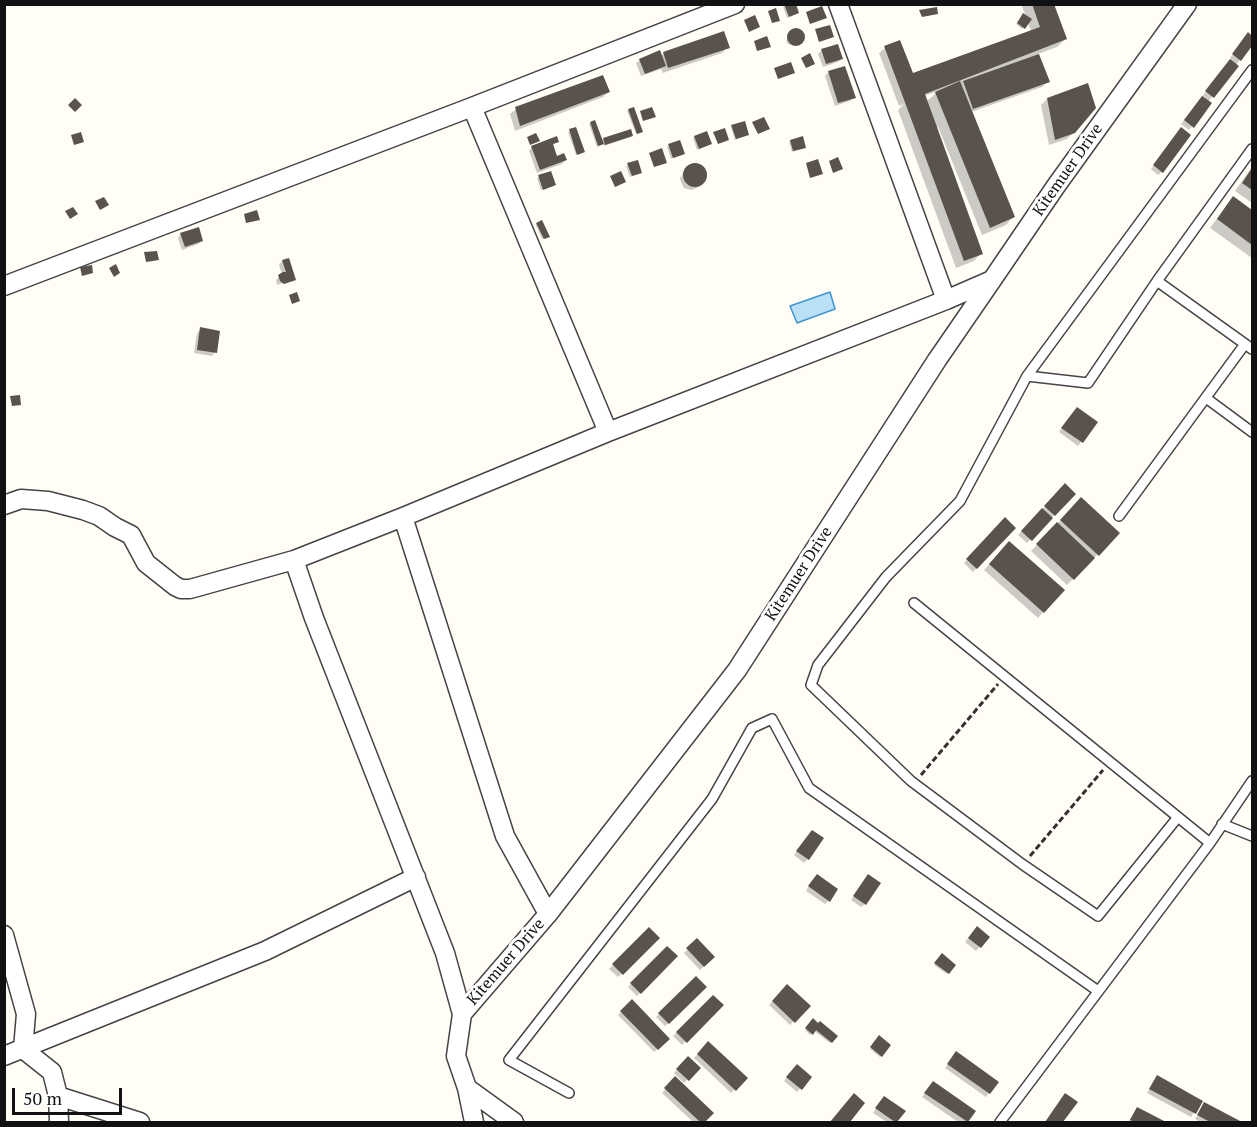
<!DOCTYPE html>
<style>
body{margin:0}
#map{position:relative;width:1257px;height:1127px;overflow:hidden;background:#fffdf5;font-family:"PT Serif",serif}
canvas{display:block}
.frame{position:absolute;inset:0;border:6px solid #111;pointer-events:none}
.scale{position:absolute;left:12px;top:1088px;width:110px;height:27px;box-sizing:border-box;border:3px solid #111;border-top:0;padding-left:8px;font-size:18px;line-height:21px;white-space:nowrap;color:#111;-webkit-text-stroke:4px #fff;paint-order:stroke}
</style>
<div id="map">
<canvas width="1257" height="1127"></canvas>
<div class="frame"></div>
<div class="scale">50 m</div>
</div>
<script>
const context = document.querySelector('canvas').getContext('2d');
context.lineJoin = 'round';
function paint(path, color) { context.fillStyle = color; context.fill(path, 'evenodd'); }
function trace(path, color, width, dash) { context.strokeStyle = color; context.lineWidth = width; context.lineCap = dash ? 'butt' : 'round'; context.setLineDash(dash || []); context.stroke(path); }
function write(font, color, halo, rows, align = 'center') {
  context.font = font + ' "PT Serif",serif'; context.lineWidth = 6; context.setLineDash([]); context.textBaseline = 'middle'; context.strokeStyle = halo; context.fillStyle = color; for (const [text, x, y, turn = 0] of rows) {
    context.save(); context.translate(x, y); context.rotate((+turn || 0) * Math.PI / 180); context.textAlign = isNaN(turn) ? turn : align; if (halo) context.strokeText(text, 0, 0); context.fillText(text, 0, 0); context.restore();
  }
}
const water = new Path2D(`
 M830,292L835,309L797,323L790,306Z`);
const shadow = new Path2D(`
 M1021,4H1053L1065,39L1057,47L1038,54L1048,81L1042,87L971,112L1013,217L1006,225L982,235L938,127L936,128L981,253L974,261L956,268L898,110L904,104L899,106L879,53L885,48L912,75L1031,32L1028,22L1022,29L1016,24L1025,14ZM938,91L926,102L924,96Z
 M785,6L797,13L787,18L783,7Z
 M795,30L801,33L803,38L801,42L794,46L788,44L786,41L789,34Z
 M1248,34L1252,38V44L1208,102L1210,104L1189,130L1181,124L1231,59L1230,58Z
 M728,47L722,53L663,73L661,69L641,76L636,63L640,60L661,56L664,53Z
 M822,50L841,59L838,62L823,67L818,54Z
 M829,72L854,97L850,101L835,106L825,76Z
 M609,91L603,97L515,131L510,114L516,109Z
 M1047,99L1074,132L1067,139L1049,145L1041,105Z
 M629,110L640,133L636,134L627,111Z
 M590,123L601,140L630,130V137L604,146L603,144L597,147L589,124Z
 M732,126L747,135L735,140L731,127Z
 M576,129L583,152L576,155L568,132Z
 M1178,133L1162,172L1158,175L1151,169Z
 M695,137L710,144L697,150L693,138Z
 M557,141L552,146L556,158L565,160L562,164L537,173L529,151L532,147Z
 M790,141L804,148L792,152L789,142Z
 M679,142L682,155L671,159L667,147Z
 M637,162L639,174L630,177L626,166Z
 M694,164L701,166L705,172L706,175L704,181L697,188L691,190L684,188L681,182L680,178L684,172L688,167Z
 M1252,167V203L1235,191Z
 M550,172L555,185L541,190L537,178Z
 M1234,198L1252,212V258L1210,228L1226,206Z
 M537,224L546,238L542,239L536,225Z
 M181,234L202,241L198,244L182,250L178,238Z
 M288,260L295,280L292,282V280L277,285L276,280L282,274L279,265L282,261Z
 M201,329L215,352L212,356L194,353L197,333Z
 M1073,412L1096,422L1078,446L1059,432Z
 M1065,486L1074,494L1027,543L1018,535Z
 M1081,499L1097,555L1067,585L1031,551Z
 M1005,519L1014,528L973,572L964,563Z
 M1004,548L1043,612L1038,618L984,570Z
 M808,835V859L804,863L794,855Z
 M813,879L828,901L825,904L806,891Z
 M865,880V904L861,907L851,900Z
 M649,929L658,938L618,977L609,969Z
 M973,932L988,937L976,951L965,942Z
 M697,940L713,957L700,970L684,953Z
 M667,948L676,956L637,996L628,987Z
 M942,955L954,965L947,974L934,965Z
 M696,978L705,987L665,1026L656,1017Z
 M787,986L808,1006L790,1025L769,1005Z
 M713,997L722,1005L682,1045L673,1036Z
 M632,1001L668,1039L654,1052L618,1015Z
 M813,1020L836,1036L830,1043L814,1031L810,1035L805,1030Z
 M879,1037L889,1045L880,1057L870,1049Z
 M708,1043L746,1078L731,1093L694,1058Z
 M953,1057L989,1093L986,1097L945,1068Z
 M688,1058L699,1068L684,1083L674,1073Z
 M794,1069L810,1077L797,1092L784,1081Z
 M1157,1077L1201,1101L1191,1117L1147,1093Z
 M675,1079L712,1113L703,1122H693L662,1093Z
 M930,1086L974,1111L966,1122H958L922,1097Z
 M881,1101L903,1111L895,1122H887L873,1113Z
 M1205,1104L1239,1122H1200L1195,1119Z
 M1137,1108L1163,1122H1128Z`);
const building = new Path2D(`
 M784,4H796L799,13L789,17Z
 M1032,4H1054L1067,39L925,94L983,254L964,261L884,46L900,40L913,73L1040,27Z
 M822,6L827,18L810,24L806,12Z
 M937,7L938,14L922,17L919,10Z
 M776,8L780,21L772,23L768,11Z
 M1023,13L1032,19L1025,29L1017,23Z
 M755,15L760,27L749,32L744,20Z
 M830,25L834,37L819,42L815,29Z
 M787 37a9 9 0 1 1 18 0a9 9 0 1 1-18 0Z
 M724,31L730,48L668,68L663,52Z
 M1248,32L1252,36V46L1241,61L1232,54Z
 M767,36L771,47L757,51L754,41Z
 M838,44L843,59L826,64L821,49Z
 M660,50L666,66L645,74L639,59Z
 M810,53L815,64L806,68L801,58Z
 M1039,54L1050,82L973,109L963,81Z
 M1230,59L1239,66L1214,98L1205,91Z
 M791,62L795,73L778,79L774,68Z
 M845,66L856,98L838,103L828,71Z
 M603,75L610,92L520,126L515,107Z
 M960,81L1015,217L990,228L935,92Z
 M1088,83L1096,108L1075,133L1055,140L1047,98Z
 M1202,96L1212,103L1194,128L1184,120Z
 M75,98L82,105L75,112L68,105Z
 M634,107L643,132L637,134L628,109Z
 M652,107L656,117L643,121L640,111Z
 M764,117L770,129L758,134L752,122Z
 M595,120L604,144L598,146L590,122Z
 M745,121L749,135L736,139L731,125Z
 M576,127L585,152L577,155L569,129Z
 M1181,127L1191,135L1163,173L1153,165Z
 M725,128L729,140L718,144L713,132Z
 M631,129L633,136L605,145L603,138Z
 M707,131L712,144L699,149L694,136Z
 M81,132L84,142L74,145L71,135Z
 M536,133L540,141L530,145L527,137Z
 M557,136L559,142L553,144L557,156L564,153L567,160L540,170L531,146Z
 M803,136L806,148L793,151L790,140Z
 M680,140L685,154L673,158L668,144Z
 M662,148L667,163L654,167L649,153Z
 M838,157L843,169L833,173L829,161Z
 M818,159L823,174L810,178L806,163Z
 M638,160L642,173L632,176L627,163Z
 M683 175a12 12 0 1 1 24 0a12 12 0 1 1-24 0Z
 M1252,168V190L1242,183Z
 M551,171L556,185L543,190L538,175Z
 M621,171L626,182L615,187L610,176Z
 M1233,196L1252,210V245L1217,219Z
 M104,197L109,205L100,210L95,201Z
 M73,207L78,214L70,219L65,211Z
 M257,210L260,220L246,223L244,214Z
 M542,220L550,237L544,239L536,223Z
 M199,227L203,241L185,247L180,233Z
 M157,251L159,260L146,262L144,252Z
 M289,258L296,280L284,284L280,281L278,275L283,272H286L282,260Z
 M116,264L120,273L114,277L109,268Z
 M92,265L93,273L82,276L80,267Z
 M297,292L300,301L292,304L289,295Z
 M200,327L220,331L217,353L197,350Z
 M20,395L21,405L12,406L10,396Z
 M1077,407L1098,422L1083,443L1061,428Z
 M1065,483L1076,494L1055,516L1044,506Z
 M1081,497L1120,533L1099,556L1060,520Z
 M1042,508L1053,518L1032,541L1021,531Z
 M1005,517L1016,528L977,569L966,559Z
 M1057,522L1095,558L1074,580L1036,544Z
 M1009,541L1065,590L1044,613L989,564Z
 M812,830L824,838L809,860L796,851Z
 M817,874L838,889L830,902L808,886Z
 M868,874L881,883L866,905L853,896Z
 M977,926L990,937L981,948L968,938Z
 M649,927L660,938L623,975L612,964Z
 M697,938L715,957L704,967L686,948Z
 M667,946L678,956L641,994L630,983Z
 M942,953L956,965L949,974L934,963Z
 M696,976L707,987L669,1024L658,1013Z
 M787,984L811,1006L795,1023L772,1001Z
 M713,995L724,1005L687,1043L676,1032Z
 M632,999L670,1039L658,1050L620,1011Z
 M813,1018L818,1023L820,1021L838,1036L832,1043L816,1030L813,1035L805,1028Z
 M879,1035L891,1045L882,1057L870,1047Z
 M708,1041L748,1078L736,1091L697,1054Z
 M956,1051L999,1082L990,1094L947,1064Z
 M688,1056L701,1068L689,1081L676,1069Z
 M797,1064L812,1077L802,1090L786,1077Z
 M1157,1075L1203,1101L1196,1114L1149,1089Z
 M675,1076L714,1113L705,1122H700L664,1088Z
 M933,1081L976,1111L968,1122L924,1093Z
 M854,1093L865,1103L850,1122H830Z
 M1065,1093L1078,1102L1063,1122H1045Z
 M884,1096L906,1111L897,1122H895L875,1108Z
 M1204,1102L1242,1122H1210L1197,1115Z
 M1137,1107L1166,1122H1134L1130,1120Z`);
const path = new Path2D(`
 M921,775L998,684
 M1030,856L1103,770`);
const service = new Path2D(`
 M1157,281L1252,349
 M1027,376L1088,383L1157,281L1252,149
 M1206,398L1252,432
 M1119,516L1245,344
 M914,603L1210,843
 M1178,817L1098,916L1022,864L911,781L811,685L818,665L886,577L960,501L1027,376L1252,70
 M1222,824L1252,836
 M569,1093L509,1060L712,799L752,728L772,719L809,788L1098,991
 M1000,1122L1210,843L1252,781`);
const minor = new Path2D(`
 M838,4L946,300
 M472,107L608,432
 M4,286L472,107L735,4
 M4,505L21,499L48,501L83,510L99,516L115,527L131,535L146,563L175,586L181,589H190L294,560L403,517L608,432L946,300L992,280
 M403,517L505,836L548,914
 M294,560L314,618L445,953L462,1014
 M4,935L26,1014L23,1049
 M23,1049L52,1072L58,1096L59,1122
 M4,1056L265,951L416,877
 M467,1088L474,1122
 M58,1096L140,1122
 M514,1122L467,1088L456,1056L462,1014L548,914L737,670L937,360L992,280L1056,186L1187,4`);
const streetNames = [
 ["Kitemuer Drive",1068,170,-55],
 ["Kitemuer Drive",799,574,-57],
 ["Kitemuer Drive",506,962,-49]
];
paint(water, '#b9e0f7');
trace(water, '#3f96cf', 1.5);
paint(shadow, '#0003');
paint(building, '#5a524d');
trace(service, '#444', 12);
trace(minor, '#444', 21);
trace(path, '#333', 3, [6, 3]);
trace(service, '#fff', 9);
trace(minor, '#fff', 18);
write('16px', '#111', '#fff', streetNames);
</script>
